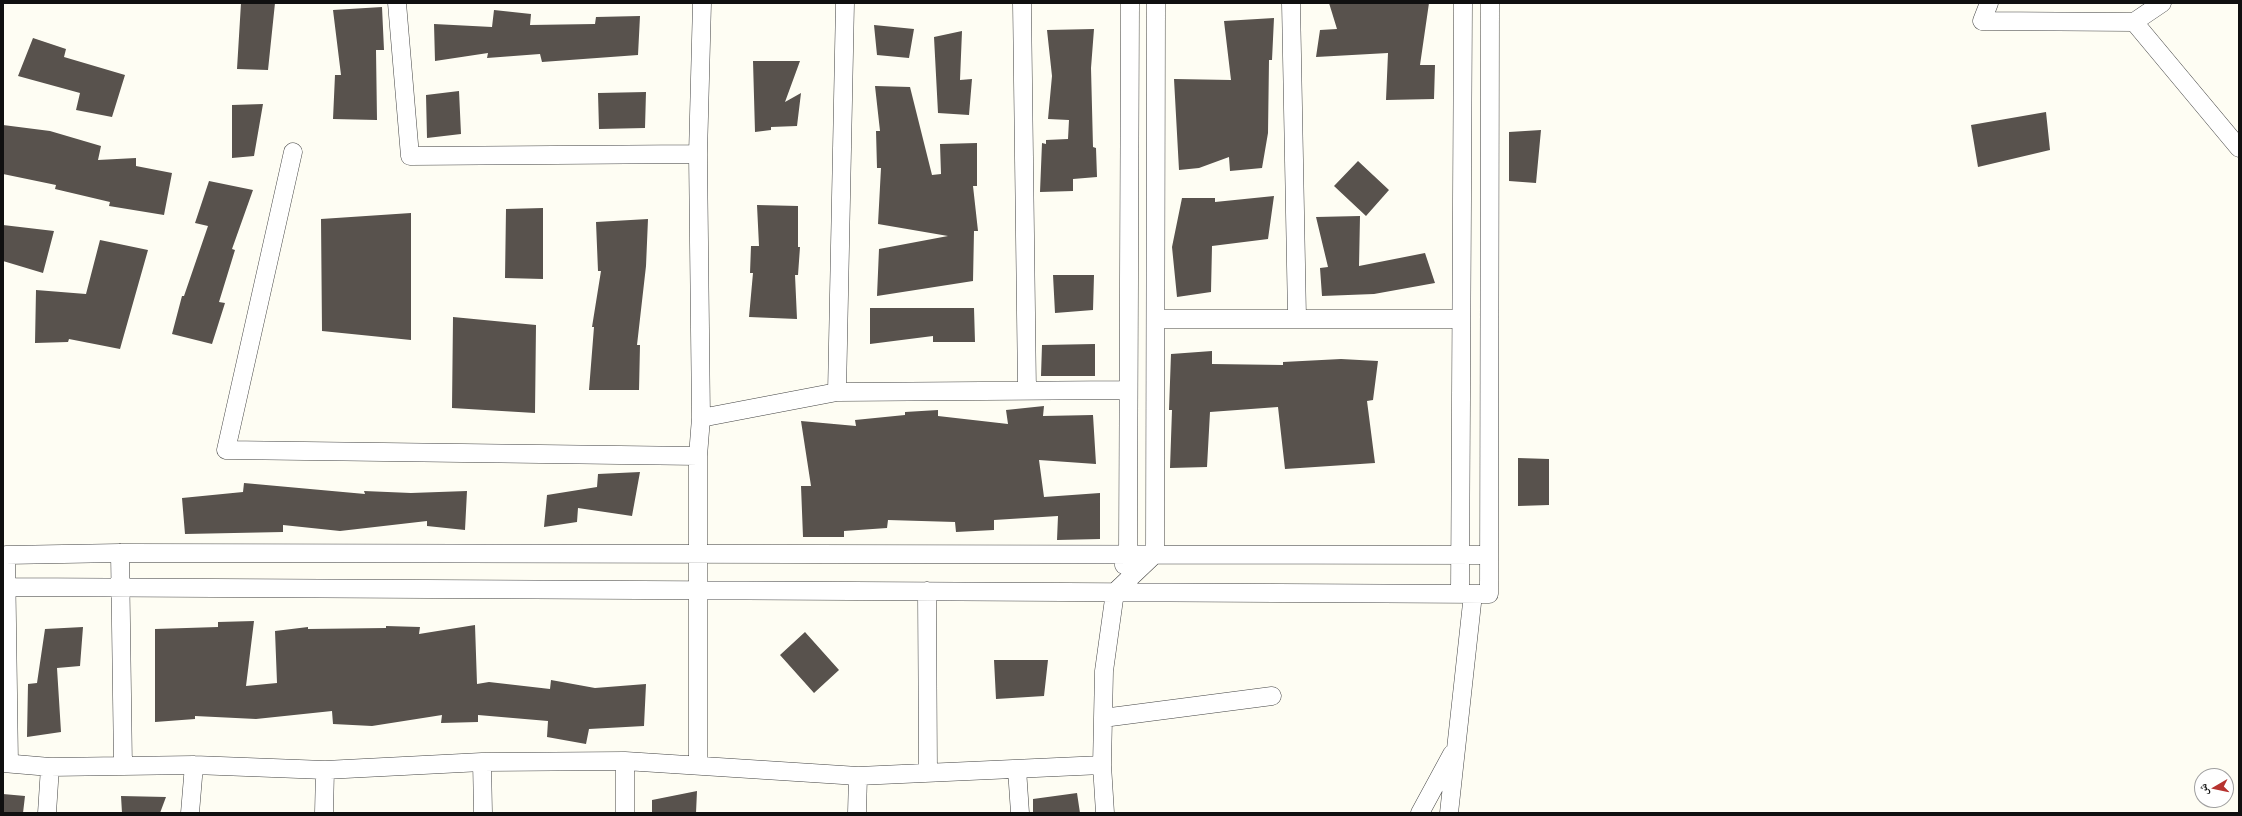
<!DOCTYPE html>
<meta charset="utf-8">
<style>
body{margin:0}
#map{position:relative;width:2242px;height:816px;overflow:hidden;background:#fefdf3;font-family:"Noto Serif","Noto Naskh Arabic",serif}
canvas{display:block}
.frame{position:absolute;inset:0;border:4px solid #101010;pointer-events:none}
.north{position:absolute;left:2194px;top:768px;width:40px;height:40px;box-sizing:border-box;background:#fff;border:1px solid #9f9f9f;border-radius:50%;rotate:261deg;font-size:11px;font-weight:700;line-height:16px;text-align:center;color:#101010}
.north::after{content:'';display:block;margin:auto;width:14px;height:18px;background:#b73330;clip-path:polygon(50% 0,100% 100%,50% 72%,0 100%)}
</style>
<div id="map">
<canvas width="2242" height="816"></canvas>
<div class="frame"></div>
<div class="north">ش</div>
</div>
<script>
const context = document.querySelector('canvas').getContext('2d');
context.lineJoin = 'round';
function paint(path, color) { context.fillStyle = color; context.fill(path, 'evenodd'); }
function trace(path, color, width, dash) { context.strokeStyle = color; context.lineWidth = width; context.lineCap = dash ? 'butt' : 'round'; context.setLineDash(dash || []); context.stroke(path); }
const building = new Path2D(`
 M241,3H275L268,70L237,69Z
 M1329,3H1429L1420,65H1435L1434,99L1386,100L1388,53L1316,57L1320,30L1337,29Z
 M382,7L384,50H376L377,120L333,119L335,75H341L333,10Z
 M494,10L531,14L530,25L595,24L596,17L640,16L638,55L542,62L540,54L487,58L488,53L435,61L434,24L492,27Z
 M1274,18L1272,60H1269L1268,133L1262,168L1230,171L1229,157L1199,168L1179,170L1174,79L1231,80L1224,21Z
 M874,25L914,29L909,58L877,55Z
 M1094,29L1091,68L1093,147L1096,148L1097,177L1073,179V191L1040,192L1042,143L1046,144V140L1068,139L1069,120L1048,119L1052,76L1047,30Z
 M962,31L960,80L972,79L969,115L938,113L934,37Z
 M33,38L66,49L64,57L125,75L112,117L76,110L80,93L18,76Z
 M753,61H800L785,102L801,93L797,126L771,127V130L755,132Z
 M875,86L910,87L932,175L941,174L940,144L977,143V186H973L978,231H974L973,281L877,296L879,249L948,236L878,224L881,168H877L876,131H880Z
 M459,91L461,134L427,138L426,95Z
 M646,92L645,128L599,129L598,93Z
 M263,104L254,156L232,158V105Z
 M2046,112L2050,150L1978,167L1971,125Z
 M3,125L50,131L101,146L98,160L136,158V166L172,173L164,215L109,206L110,202L55,189L56,185L3,174Z
 M1541,130L1536,183L1509,181V132Z
 M1358,161L1389,190L1366,216L1334,186Z
 M209,181L253,190L232,249L235,250L219,302L225,303L212,344L172,334L182,296H184L208,226L195,223Z
 M1274,196L1268,239L1212,246L1211,292L1177,297L1172,247L1182,198H1215V202Z
 M757,205L798,206V247H800L798,275H795L797,319L749,317L753,273H750L751,246H759Z
 M543,208V279L505,278L506,209Z
 M411,213V340L322,331L321,219Z
 M1360,216L1359,266L1425,253L1435,283L1374,294L1322,296L1320,268L1328,267L1316,217Z
 M648,219L646,266L637,345H640L639,390H589L594,327H592L601,271H598L596,222Z
 M3,225L54,231L43,273L3,261Z
 M100,240L148,250L120,349L69,339L68,342L35,343L36,290L86,294Z
 M1053,275H1094L1093,310L1055,313Z
 M870,308H974L975,342H933V336L870,344Z
 M453,317L536,325L535,413L452,408Z
 M1095,344V376H1041L1042,345Z
 M1212,351V364L1283,365V362L1341,359L1378,361L1373,400L1367,401L1375,463L1285,469L1278,407L1210,412L1207,467L1170,468L1172,410H1169L1171,354Z
 M1044,406L1043,416L1093,415L1096,464L1039,460L1044,497L1100,493V539L1057,540L1058,516L994,520V530L956,532L955,522L888,520L887,528L844,531V537H803L801,486H811L801,421L856,426L855,420L905,415V412L938,410V416L1008,424L1006,410Z
 M1518,458L1549,459V505L1518,506Z
 M640,472L632,516L578,508L577,522L544,527L547,495L597,487L598,474Z
 M244,483L365,494L364,491L411,493L467,491L465,530L427,526V521L340,531L283,525V532L185,534L182,498L243,492Z
 M254,621L246,686L277,683L275,631L308,627V629L386,628V626L420,627L419,634L475,625L477,684L489,682L550,689L551,680L595,688L646,684L644,726L589,729L586,744L547,737L548,721L478,715V722L441,723L442,715L372,726L333,724L332,711L256,719L195,716V719L155,722V629L218,627V622Z
 M83,627L80,666L57,668L61,732L27,737L28,684L37,683L45,629Z
 M805,632L839,670L814,693L780,655Z
 M994,660H1048L1044,696L996,699Z
 M697,791L696,813H652V800Z
 M1077,793L1080,813H1033V799Z
 M3,794L25,796L23,813H3Z
 M121,796L166,797L160,813H122Z`);
const minor = new Path2D(`
 M397,3L410,156L698,154
 M1022,3L1027,390
 M1291,3L1297,317
 M1989,3L1982,21L2134,22L2162,3
 M2134,22L2239,148
 M293,152L226,450L698,456
 M1156,319H1461
 M837,392L845,3
 M701,418L837,392L1128,390
 M120,553L123,766
 M1124,565L1128,554L1130,3
 M3,587L1489,594L1490,3
 M927,591L928,773
 M1460,594L1463,3
 M1103,718L1272,696
 M625,761V813
 M482,762L483,813
 M3,763L50,767L194,765L325,770L482,762L625,761L858,776L1102,765
 M9,763L6,555L120,553L1489,555
 M698,765V456L701,418L698,154L702,3
 M1017,769L1020,813
 M47,813L50,767
 M190,813L194,765
 M324,813L325,770
 M857,813L858,776
 M1105,813L1102,765L1104,671L1115,592L1155,554L1156,3
 M1420,813L1452,754
 M1449,813L1473,594`);
paint(building, '#58524d');
trace(minor, '#434343', 19);
trace(minor, '#fff', 18);
</script>
